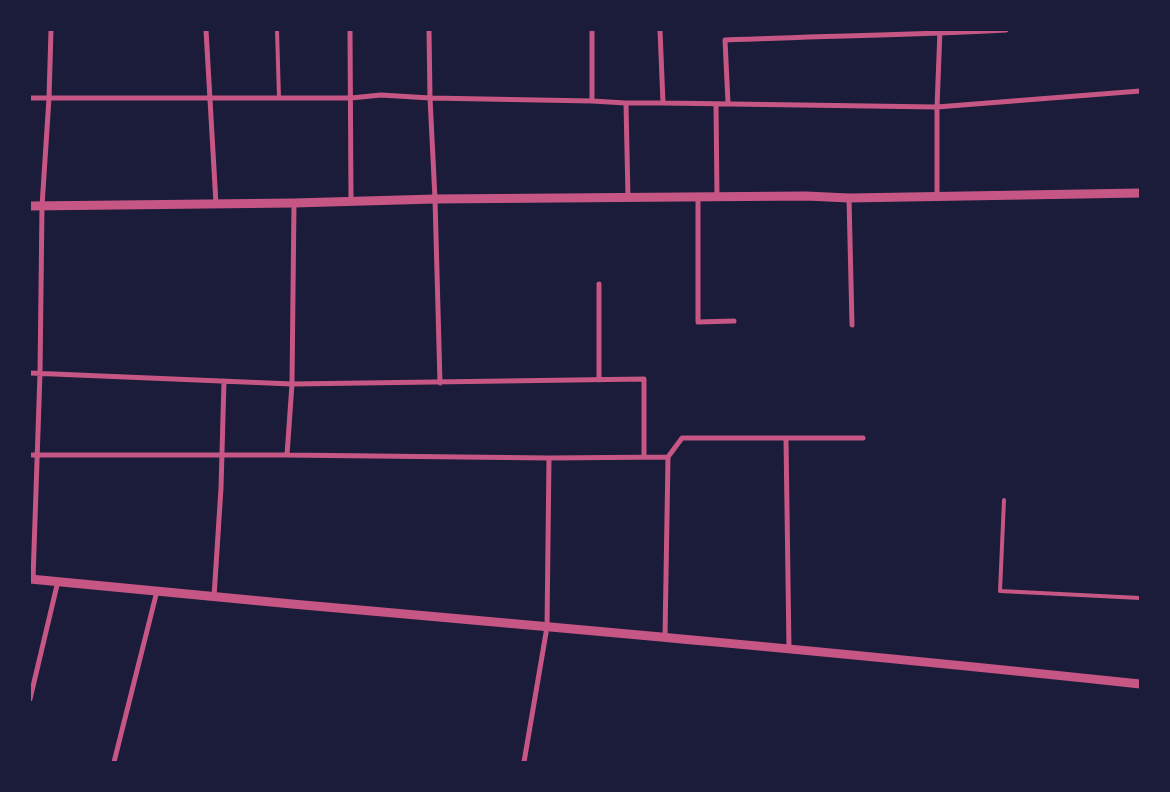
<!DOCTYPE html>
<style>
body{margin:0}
#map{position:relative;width:1170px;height:792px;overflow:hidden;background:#1b1b3a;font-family:Commissioner,sans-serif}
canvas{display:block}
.frame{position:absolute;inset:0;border:31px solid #1b1b3a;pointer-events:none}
</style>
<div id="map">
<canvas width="1170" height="792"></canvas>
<div class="frame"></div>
</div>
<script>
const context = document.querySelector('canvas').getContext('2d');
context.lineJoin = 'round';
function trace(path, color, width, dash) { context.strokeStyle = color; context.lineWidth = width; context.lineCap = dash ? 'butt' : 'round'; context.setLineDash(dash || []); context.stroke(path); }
const service = new Path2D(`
 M277,30L279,98
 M1004,500L1000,591L1140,598`);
const minor = new Path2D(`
 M206,30L216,204
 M350,30L351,202
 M429,30L430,98L435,199L440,383
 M592,30V101
 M660,30L663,103
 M30,98H351L381,95L430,98L592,101L626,103H663L937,107L1140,91
 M626,103L628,198
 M728,103L725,40C819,36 913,35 1006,30
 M716,104L717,197
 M698,197V322L734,321
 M937,197V107L940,30
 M849,198L852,325
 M30,373L292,384L644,379V457
 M599,380V284
 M786,439L789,649
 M30,455H287L549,458L668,457
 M287,455L292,384L294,203
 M668,457L682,438H863
 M33,579L40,373L42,206L49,98L51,30
 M214,597L221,488L224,381
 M665,637L668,457
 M30,699L58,581
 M114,762L157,591
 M524,762L547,627L549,458`);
const tertiary = new Path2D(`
 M30,206L294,203L435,199L806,196L849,198L1140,193
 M30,579C117,587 205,596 292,604C575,629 858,654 1140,684`);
trace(service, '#c65784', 4);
trace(minor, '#c65784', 5);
trace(tertiary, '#c65784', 9);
</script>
